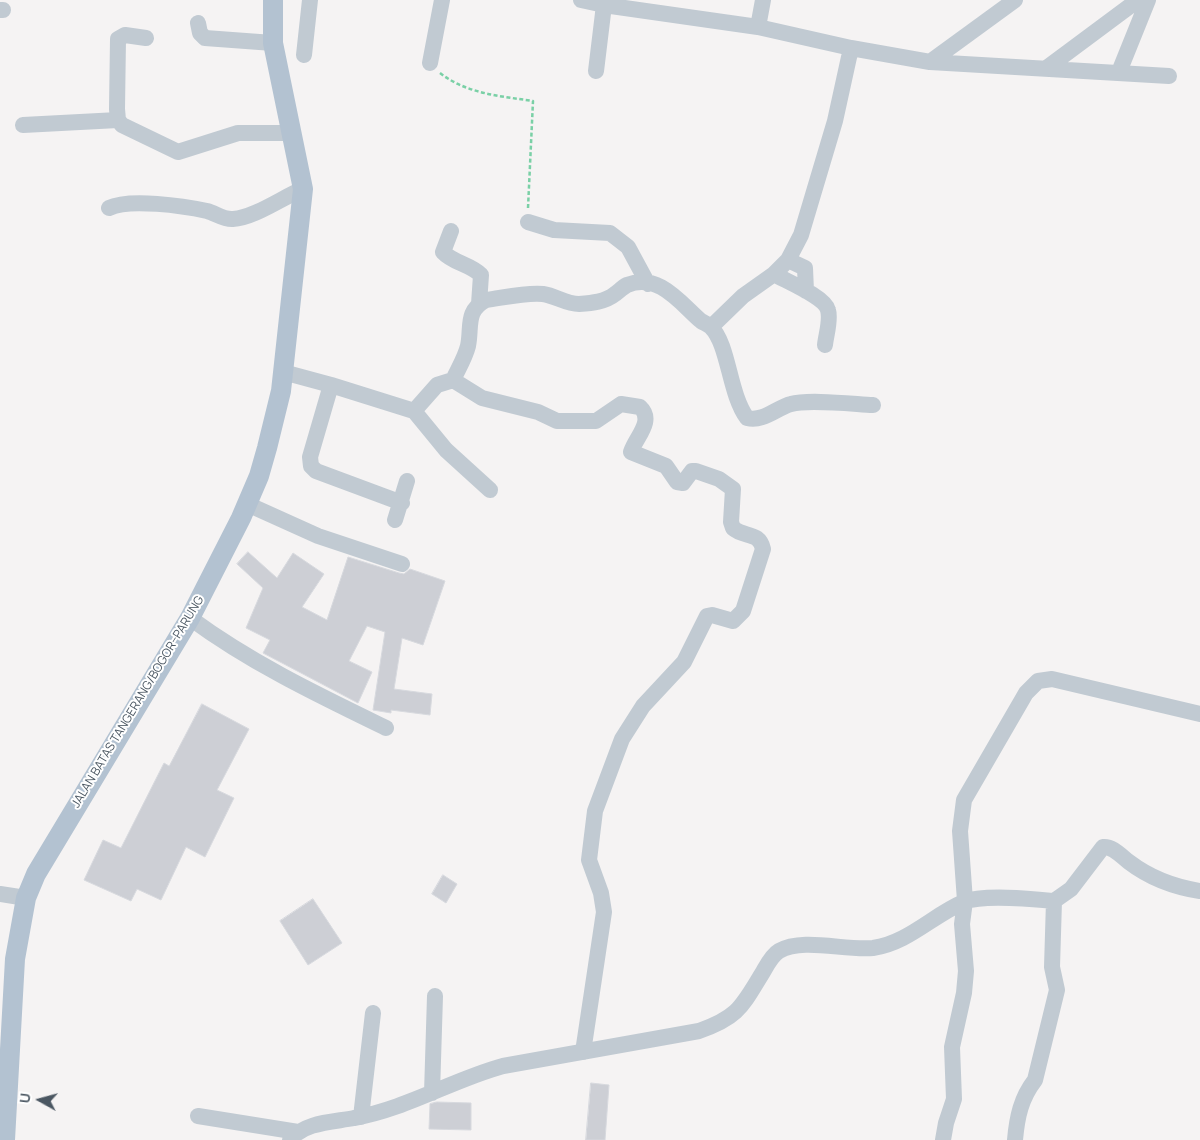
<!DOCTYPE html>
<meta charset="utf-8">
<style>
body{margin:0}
#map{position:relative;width:1200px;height:1140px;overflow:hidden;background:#f5f3f3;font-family:Manrope,sans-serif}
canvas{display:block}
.north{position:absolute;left:15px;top:1075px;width:50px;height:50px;-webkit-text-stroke:4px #fff;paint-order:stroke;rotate:277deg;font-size:14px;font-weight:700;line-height:20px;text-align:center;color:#4a5661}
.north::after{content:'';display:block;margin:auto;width:18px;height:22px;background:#4a5661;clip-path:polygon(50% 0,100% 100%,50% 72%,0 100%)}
</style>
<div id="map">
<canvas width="1200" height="1140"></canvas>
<div class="north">U</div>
</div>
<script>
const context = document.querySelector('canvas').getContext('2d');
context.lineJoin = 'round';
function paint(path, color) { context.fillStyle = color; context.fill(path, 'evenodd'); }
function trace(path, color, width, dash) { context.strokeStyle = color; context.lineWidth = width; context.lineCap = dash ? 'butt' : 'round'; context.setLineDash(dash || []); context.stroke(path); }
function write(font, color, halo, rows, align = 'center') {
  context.font = font + ' Manrope,sans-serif'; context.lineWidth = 4; context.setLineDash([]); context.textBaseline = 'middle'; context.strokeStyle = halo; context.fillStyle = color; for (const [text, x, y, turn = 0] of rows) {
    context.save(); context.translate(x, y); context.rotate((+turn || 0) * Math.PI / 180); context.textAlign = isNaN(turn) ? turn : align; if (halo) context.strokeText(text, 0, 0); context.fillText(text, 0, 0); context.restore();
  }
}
const building = new Path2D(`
 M248,552L277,578L293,553L324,574L302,607L327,620L348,557L399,573L404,574L410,569L445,581L423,645L402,638L394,689L432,694L430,715L391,710V713L373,710L385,632L367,626L349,661L372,672L358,703L263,653L270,640L246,628L263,588L237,564Z
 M202,704L249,729L217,790L234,798L205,857L186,847L161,900L137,889L131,901L84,880L103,840L121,848L164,763L169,766Z
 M443,875L457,884L446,903L432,894Z
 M313,899L342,943L308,965L280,921Z
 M591,1083L609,1085L605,1140H586Z
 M437,1102L471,1103V1130L429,1129L430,1104Z`);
const path = new Path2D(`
 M440,73C467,94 500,96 533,101L528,208`);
const minor = new Path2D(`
 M581,0L604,5L758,27L851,48L930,62L1169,76
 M0,10H3
 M198,23L200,33L205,38L273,43
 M758,27L763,0
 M146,38L125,35L118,39L117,109L118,120L122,125L178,152L238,133H291
 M304,55L310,0
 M930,62L1015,0
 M430,63L442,0
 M1048,67L1138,0
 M596,71L604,5
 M1119,72L1148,0
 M23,125L118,120
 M109,208C129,198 184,206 207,211C215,213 224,220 233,219C254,218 283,197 303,189
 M528,222L554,230L610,233L628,247L648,284
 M451,231L443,252C453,263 470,264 481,275L479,304
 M788,260L805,268L806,291
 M774,274C786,281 825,297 828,310C831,320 826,335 825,345
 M711,327L743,296L774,274L788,260L801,235L835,121L851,48
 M283,372L331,385L414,411L437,385L453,380C458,369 465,358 468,346C472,327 465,311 486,300C502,298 527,292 543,294C556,296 566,304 579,304C592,303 605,302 615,294C619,291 623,287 627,285C659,272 681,304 701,321C704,323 708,324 711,327C729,345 729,394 747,418C764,422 776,408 791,404C808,399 853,404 873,405
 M453,380L482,398L538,412L557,421H596L621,404L640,407C655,421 635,438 631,452L666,466L677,482L683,483L692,471H696L719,479L733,489L731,522L733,528C744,538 759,531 763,549L743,611L733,621L712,615L707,616L684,662L643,706L622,739L595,811L589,860L601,893L604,912L583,1052
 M331,385L310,457L311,466L316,471L402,503
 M414,411L446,450L490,490
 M247,504L318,536L402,564
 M395,520L407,481
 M190,618C251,663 318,695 386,728
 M0,894L26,898
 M432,1093L435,996
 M198,1116L298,1132
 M361,1117L373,1013
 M290,1140C304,1122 334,1122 354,1118C406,1109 452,1080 503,1066L699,1031C739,1017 742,1006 763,972C767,965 772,955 779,951C803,937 845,951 873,948C908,943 933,915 964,902C983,894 1033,899 1054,901L1071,889L1103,847C1113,846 1121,856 1129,862C1150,878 1174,887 1200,891
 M943,1140L946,1123L954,1099L952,1047L964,993L966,971L962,924L965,901L960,831L964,800L1026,693L1038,681L1052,679L1200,714
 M1015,1140C1017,1117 1021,1098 1035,1080L1057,990L1052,967L1054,901`);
const major = new Path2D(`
 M5,1140L15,959L26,898L36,874L190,618L241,518L259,476L267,448L281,391L303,189L273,43V0`);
const streetNames = [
 ["JALAN BATAS TANGERANG/BOGOR–PARUNG",138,702,-59]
];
paint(building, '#cdcfd5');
trace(building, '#d7d9de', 1);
trace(path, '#7ad0a6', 2.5, [4, 2.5]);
trace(minor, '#c1cad2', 16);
trace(major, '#b3c2d1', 20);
write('12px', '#4a5661', '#fff', streetNames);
</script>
